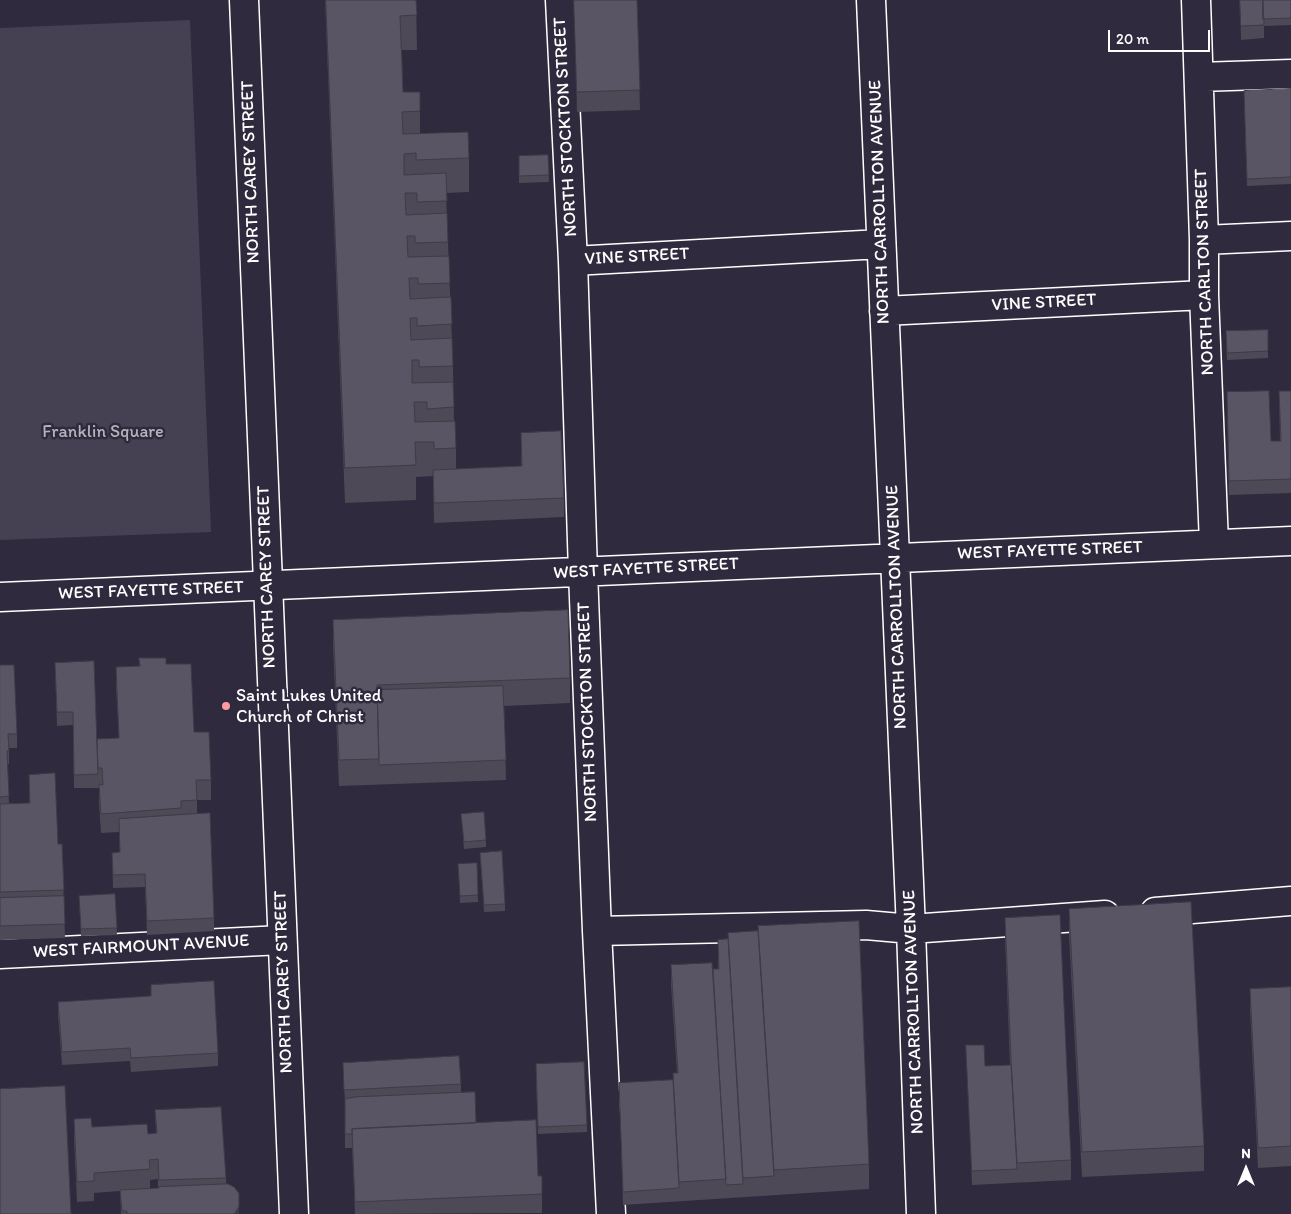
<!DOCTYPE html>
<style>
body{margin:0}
#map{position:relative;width:1291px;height:1214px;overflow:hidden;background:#2f2a3d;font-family:Itim,sans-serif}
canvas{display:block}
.north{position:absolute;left:1221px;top:1144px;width:50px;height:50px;-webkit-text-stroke:4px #2f2a3d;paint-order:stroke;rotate:0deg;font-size:14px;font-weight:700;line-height:20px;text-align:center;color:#fff}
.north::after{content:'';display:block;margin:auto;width:18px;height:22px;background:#fff;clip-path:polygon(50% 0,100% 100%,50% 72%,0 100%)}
.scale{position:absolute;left:1108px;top:30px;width:102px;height:22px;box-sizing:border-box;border:2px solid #fff;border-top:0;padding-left:6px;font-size:15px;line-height:18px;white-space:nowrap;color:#fff;-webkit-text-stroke:4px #2f2a3d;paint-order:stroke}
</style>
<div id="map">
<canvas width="1291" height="1214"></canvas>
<div class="north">N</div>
<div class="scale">20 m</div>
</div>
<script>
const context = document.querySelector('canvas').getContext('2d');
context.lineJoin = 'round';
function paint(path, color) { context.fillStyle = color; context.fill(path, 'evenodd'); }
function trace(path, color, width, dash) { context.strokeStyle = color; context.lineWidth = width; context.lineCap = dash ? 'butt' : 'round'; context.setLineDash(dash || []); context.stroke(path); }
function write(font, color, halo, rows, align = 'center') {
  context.font = font + ' Itim,sans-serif'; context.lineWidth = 5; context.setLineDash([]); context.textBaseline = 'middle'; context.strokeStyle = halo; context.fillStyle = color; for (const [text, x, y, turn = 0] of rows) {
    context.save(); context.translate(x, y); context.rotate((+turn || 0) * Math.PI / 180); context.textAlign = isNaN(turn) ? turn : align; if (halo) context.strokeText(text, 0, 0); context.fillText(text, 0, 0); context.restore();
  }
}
const green = new Path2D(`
 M190,20L211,532L0,540V28Z`);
const minor = new Path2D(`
 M560,0L573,261L583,572L597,931L611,1214
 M871,0L911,929L921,1214
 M1196,0L1204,240V295L1214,544
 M1199,77L1291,74
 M1204,240L1291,236
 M573,261L881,244
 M884,311L1204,295
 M0,597L1291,541
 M1155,912L1291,901
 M597,931L866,925L911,929L1105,915
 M0,954L282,940`);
const major = new Path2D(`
 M244,0L294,1214`);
const wall = new Path2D(`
 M325,0H416L417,50H402L403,92L420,111V134L469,158V192L446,193L453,366L454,421L456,448V469L521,466V433L564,498V517L434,523L433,476L416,477V500L345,503Z
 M574,0H637L640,110L577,112Z
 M1240,0H1291V25L1264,26V38L1241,40Z
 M1291,89V184L1247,186L1244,98Z
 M548,155L549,182L519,183V156Z
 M1268,330V358L1227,360L1226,331Z
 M1279,391H1291V493L1229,495L1227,392L1271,441H1280Z
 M333,620L570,678V703L504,706L506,780L339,786L333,645Z
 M139,658L166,664L194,732L211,780V800H197V814L214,918V931L147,935L145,887L113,888L112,853L120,852L119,832L101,833L99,804V788H74L73,725L57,726L55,663L97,746L119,738L116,687V667L139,666Z
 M0,665L17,734V748H9V764H7L9,803H29V775L58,844H62L65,938L0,940Z
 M461,814L486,840V847L464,849Z
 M480,853L505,904V911L484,912Z
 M477,863L478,902L460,903L458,864Z
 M115,894L117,935L81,936L79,896Z
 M1069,909L1204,1146V1171L1082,1177L1069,935Z
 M1005,918L1071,1160V1180L972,1185L966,1045L985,1066L1010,1065L1005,938Z
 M718,940L869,1164V1189L623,1205L619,1083L673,1080L677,1073L671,985V965L713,969H718Z
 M151,985L218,1053V1066L131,1072L130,1061L62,1065L58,1015V1002L151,996Z
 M1291,987V1166L1258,1168L1250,1009V989Z
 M343,1063L461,1084V1092L476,1123L538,1176H542V1213L355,1214L352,1148H345V1104Z
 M536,1071L587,1125V1132L538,1134Z
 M155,1110L226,1178V1184L239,1214H121L120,1191L94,1193V1201L77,1202L74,1139V1119L92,1127L148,1134H156ZM158,1179V1188H150V1180Z`);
const shadedWall = new Path2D(`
 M239,1207V1214H234Z`);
const building = new Path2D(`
 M326,0H416L417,15L400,16L403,92H420V111L402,112L403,134L468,132L469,158L416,160V153L404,154V175L446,173L447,201L417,202V193H405L406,215L447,213L448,242L415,243V236H407L408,257L449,256L450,283L418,284V278H409L410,299L451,297L452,324L417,326V318H410L411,340L452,338L453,366L419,367V360H412V383L453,382L454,407L427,409V402H414L415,422L455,421L456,448L434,449V442H415L416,465L345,468Z
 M574,0H637L640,90L577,92Z
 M1240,0H1263L1264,25L1241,26Z
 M1263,0H1291V18L1263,19Z
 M1291,89V177L1247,179L1244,91Z
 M548,155L549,175L519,176V156Z
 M1268,330V351L1227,353L1226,331Z
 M1269,391L1271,441H1281L1279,391H1291V479L1229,481L1227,392Z
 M561,431L564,498L434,503L433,470L522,466L521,433Z
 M568,610L570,678L377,685L379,759L339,760L333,620Z
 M139,658H166V664H191L194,732H209L211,780H196L197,800L181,801V808L101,814L99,784L103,785L102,768H98L97,739L119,738L116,667L140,666Z
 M94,661L98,774L74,775L73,712H57L55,663Z
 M0,665H14L17,734H8L9,751H7L9,796L0,797Z
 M503,686L506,760L379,765L377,690Z
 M55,773L58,844H62L64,890L0,892V804L30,803L29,775Z
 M484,812L486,840L464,842L461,814Z
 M210,813L214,918L147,921L145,874L113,875L112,853L120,852L119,819Z
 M502,851L505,904L484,905L480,853Z
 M477,863L478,895L460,896L458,864Z
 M115,894L117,928L81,929L79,896Z
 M64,896L65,924L0,926V898Z
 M1191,902L1204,1146L1082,1152L1069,909Z
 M1060,915L1071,1160L1017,1163L1011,1059L1005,918Z
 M859,921L869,1164L774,1170L758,926Z
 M758,931L774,1176L743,1178L728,933Z
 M728,939L743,1184L726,1185L713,969H719L718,940Z
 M712,963L726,1179L679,1182L673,1073H678L671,965Z
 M214,981L218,1053L131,1058L130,1048L62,1052L58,1002L151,996V985Z
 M1291,987V1146L1258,1148L1250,989Z
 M966,1045H984L985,1066L1011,1065L1017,1169L972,1171Z
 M459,1056L461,1084L344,1090L343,1063Z
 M584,1062L587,1125L538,1127L536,1064Z
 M673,1080L679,1188L623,1192L619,1083Z
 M65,1086L71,1214H0V1089Z
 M475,1092L476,1123L352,1129V1134H345V1099L355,1097Z
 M221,1107L226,1178L159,1180L158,1159L149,1160L150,1169L94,1173V1181L77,1182L74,1119L91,1118L92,1127L147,1124L148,1134L157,1133L155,1110Z
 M536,1120L538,1176H542V1194L355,1202L352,1129Z
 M228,1184L234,1187L239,1193V1207L234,1214H127V1211H122L120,1190L159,1188V1187Z`);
const markers = [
 [226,706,5,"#ff9aa2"]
];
const streetNames = [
 ["NORTH STOCKTON STREET",566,127,-93],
 ["NORTH CAREY STREET",251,172,-92],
 ["NORTH CARROLLTON AVENUE",880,202,-92],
 ["VINE STREET",637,257,-3],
 ["NORTH CARLTON STREET",1205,272,-92],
 ["VINE STREET",1044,303,-3],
 ["WEST FAYETTE STREET",1050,551,-2],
 ["WEST FAYETTE STREET",646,569,-3],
 ["NORTH CAREY STREET",267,577,-92],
 ["WEST FAYETTE STREET",151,591,-2],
 ["NORTH CARROLLTON AVENUE",897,607,-92],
 ["NORTH STOCKTON STREET",588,712,-92],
 ["WEST FAIRMOUNT AVENUE",141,947,-3],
 ["NORTH CAREY STREET",284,982,-92],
 ["NORTH CARROLLTON AVENUE",914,1012,-92]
];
const parkNames = [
 ["Franklin Square",103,432]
];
const poiNames = [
 ["Saint Lukes United",236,696],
 ["Church of Christ",236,717]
];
paint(green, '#464152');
trace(minor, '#fff', 31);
trace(major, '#fff', 31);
trace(minor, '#2f2a3d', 28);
trace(major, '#2f2a3d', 28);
paint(wall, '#4d4956');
paint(shadedWall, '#3e3c46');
paint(building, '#595564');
trace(building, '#3e3c46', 1);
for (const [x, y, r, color] of markers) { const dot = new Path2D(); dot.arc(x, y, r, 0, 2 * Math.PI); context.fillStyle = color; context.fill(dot); trace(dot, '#2f2a3d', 2); }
write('18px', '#fff', '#2f2a3d', streetNames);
write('18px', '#b5b3ba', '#2f2a3d', parkNames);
write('18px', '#fff', '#2f2a3d', poiNames, 'left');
</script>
